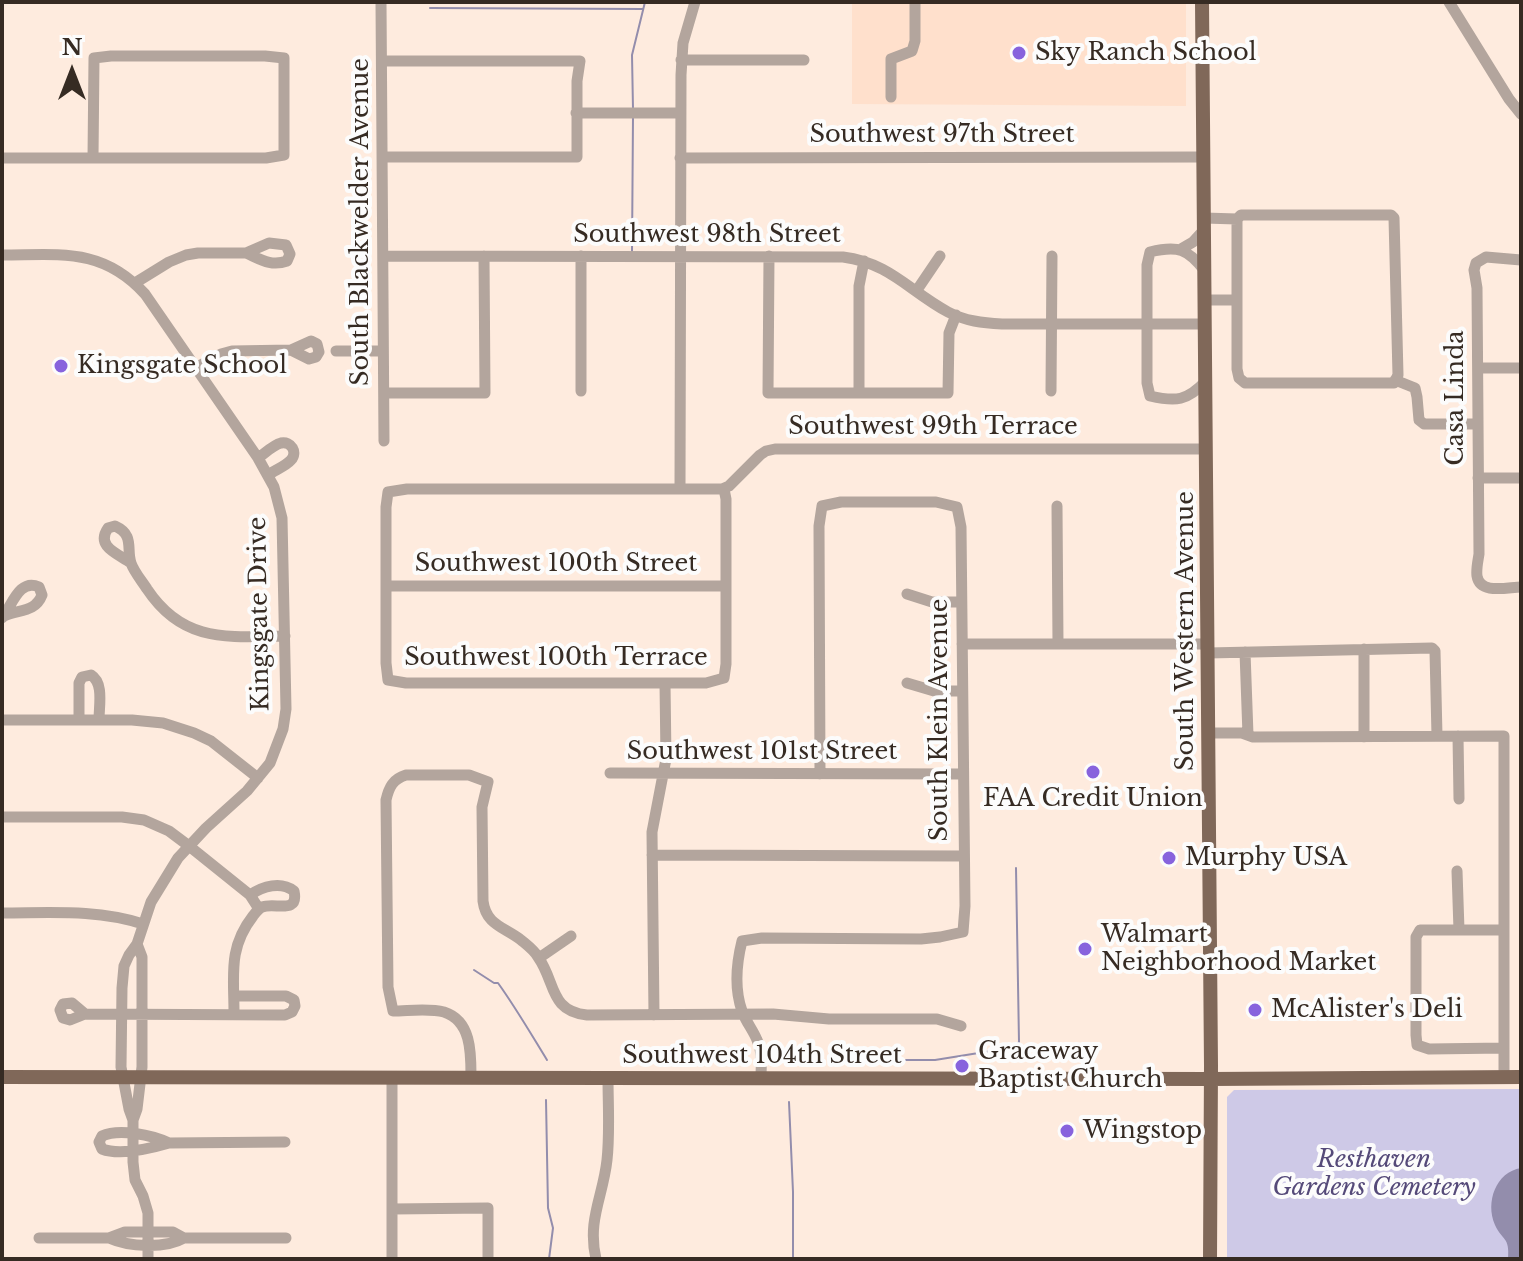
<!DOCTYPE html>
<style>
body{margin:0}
#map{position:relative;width:1523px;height:1261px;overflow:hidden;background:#feebde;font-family:"Libre Baskerville",serif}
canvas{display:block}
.frame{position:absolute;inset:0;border:4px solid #362b23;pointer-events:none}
.north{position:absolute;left:32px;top:32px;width:80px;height:80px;-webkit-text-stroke:6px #fcfcfc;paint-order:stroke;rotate:0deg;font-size:22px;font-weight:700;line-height:32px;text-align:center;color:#362b23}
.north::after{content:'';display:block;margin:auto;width:28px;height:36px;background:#362b23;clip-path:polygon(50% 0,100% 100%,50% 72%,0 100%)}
</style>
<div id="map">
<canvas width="1523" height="1261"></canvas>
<div class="frame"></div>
<div class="north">N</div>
</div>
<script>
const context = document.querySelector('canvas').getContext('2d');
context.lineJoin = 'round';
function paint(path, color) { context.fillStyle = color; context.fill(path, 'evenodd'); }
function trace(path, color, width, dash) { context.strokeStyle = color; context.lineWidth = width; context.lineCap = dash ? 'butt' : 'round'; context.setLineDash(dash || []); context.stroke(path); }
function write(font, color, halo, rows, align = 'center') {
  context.font = font + ' "Libre Baskerville",serif'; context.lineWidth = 8; context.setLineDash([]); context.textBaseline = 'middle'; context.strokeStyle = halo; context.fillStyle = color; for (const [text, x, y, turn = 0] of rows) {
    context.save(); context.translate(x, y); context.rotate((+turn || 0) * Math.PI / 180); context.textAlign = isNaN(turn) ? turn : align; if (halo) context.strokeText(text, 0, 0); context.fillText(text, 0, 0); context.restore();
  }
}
const built = new Path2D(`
 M852,2H1186V106L852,104Z`);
const green = new Path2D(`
 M1521,1089V1259H1227V1097L1234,1090Z`);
const water = new Path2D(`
 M1521,1168V1259H1508C1510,1236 1502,1241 1495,1225C1485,1202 1496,1172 1521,1168Z`);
const stream = new Path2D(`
 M430,8L643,9
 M633,109L632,55L645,2
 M632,251L633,116
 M474,970L494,983H498C516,1008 531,1034 547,1060
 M853,1064L856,1060H935L991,1051L1007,1050L1014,1048L1019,1042L1016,868
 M546,1100L548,1208L553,1228L549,1259
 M789,1102L793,1192V1259`);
const minor = new Path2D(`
 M381,2L384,441
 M1449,2L1509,99L1521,114
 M681,60H804
 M382,61H580L577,81V157H382
 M891,97V59L912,51L915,41V2
 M576,113H680
 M2,158H266L284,155V58L265,56H111L94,58L93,158
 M680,158L1204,157
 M1241,215H1391L1394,218L1398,375L1394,383H1245L1239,378L1237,369V219Z
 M1204,218L1237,219
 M1181,249L1193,242L1204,230
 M2,255C60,255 102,247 145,294L258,458L274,487L282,518L286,709L283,729L270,763L247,791L206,828L178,858L151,902L137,944L129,955L124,966L122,988L121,1067L129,1109L133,1120V1162L135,1180L143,1196L148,1213V1259
 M383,256L843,257C890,263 909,291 948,312C965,321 983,323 1002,324H1205
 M769,256L768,393H948L949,333L956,315
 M1521,260L1486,257L1476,263L1474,270L1477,288L1479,554C1478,561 1476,569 1477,576C1480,595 1508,587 1521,587
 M1205,271C1188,249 1178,245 1150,252L1147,265V383L1150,396C1176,402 1187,401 1206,381
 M135,283L169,262L186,255L198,253H246L269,243L286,245L290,254L287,261C271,267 260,259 246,253
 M917,290L940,256
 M1205,300H1235
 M336,351H383
 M195,368L221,354L232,351L291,350L311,341L317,344L319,352L316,357L309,359L291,350
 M1478,368H1521
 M1395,380L1415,388L1417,397L1419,420L1424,424H1478
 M581,391V256
 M1051,391L1052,256
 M384,393H485L484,256
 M859,393V286L864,261
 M258,458C264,454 273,445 281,443C291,441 298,452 291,460C286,466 275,470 268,475
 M1478,478H1521
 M680,489L681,75L683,43L695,2
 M724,489L726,499V664L724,678L706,683H406L388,680L386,663V507L388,492L407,489H722L729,486L760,455L766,451L775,449H1206
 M1057,506L1058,644
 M131,563C119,554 95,547 108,528L115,526C135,535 126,549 131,563C134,572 142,581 147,589C183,643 227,637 285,636
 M387,586H726
 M907,594L932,602H961
 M2,618C12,606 19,578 39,587L42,595C35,613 18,609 4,616
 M962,644H1208
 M1245,652L1248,735
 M1208,653L1432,648L1435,651L1437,736
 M907,683L934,691H962
 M2,720H132L163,723L194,733L211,741L258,778
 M79,720V683L82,677L91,675C104,683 99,705 99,720
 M1208,733H1242L1253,737L1504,736V1077
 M1458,736L1459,799
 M1364,737V649
 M610,773L963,774
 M2,817H122L144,820L169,831L189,846L250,895L259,909
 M652,855L963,856
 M1457,871L1459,930
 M2,913C50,913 97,909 143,924
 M1503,930H1420L1416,937V1035L1417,1045L1429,1049L1504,1048
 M539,958L571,936
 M234,1013C234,975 228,948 253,916C256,912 258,909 262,907C275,902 299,915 294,891C281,881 263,886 250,895
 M85,1014L72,1003L63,1004L60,1010L63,1018L70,1020L85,1014L285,1015L292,1012L295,1006L294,1000L286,996H234
 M654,1015L652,832L666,759L665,683
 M392,1078V1259
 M471,1078C471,1054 472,1021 444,1012C429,1008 408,1011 393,1011L388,987L386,800C389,787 393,779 406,775H469L488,782L482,807L483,901C486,925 504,927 521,940C527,945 534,950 538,957C556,982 549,1011 587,1015L773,1014L829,1019H937L961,1026
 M761,1078C761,1066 763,1052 757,1040C753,1030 746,1022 742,1011C734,988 736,965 742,941L762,938L921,939L940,937L963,932L965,906L961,527L957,507L936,502H841L822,506L819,526L820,774
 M133,1120L137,1109L142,1067V957L137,944
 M169,1143C152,1135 119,1128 102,1136L99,1142L102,1149C120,1156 152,1148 169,1143L285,1142
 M392,1209L488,1208V1259
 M39,1238H109L125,1232H173L184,1238H286
 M109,1238C129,1247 165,1249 184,1238
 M596,1259C587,1220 603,1197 607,1160C610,1133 608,1105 608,1078`);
const major = new Path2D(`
 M1202,2L1211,1065L1210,1259
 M2,1077L1211,1079L1521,1077`);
const markers = [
 [1019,53,8,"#8763dd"],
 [61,366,8,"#8763dd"],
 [1093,772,8,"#8763dd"],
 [1169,858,8,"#8763dd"],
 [1085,949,8,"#8763dd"],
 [1255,1010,8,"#8763dd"],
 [962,1066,8,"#8763dd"],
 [1067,1131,8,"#8763dd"]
];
const poiNames = [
 ["Sky Ranch School",1035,53],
 ["Kingsgate School",77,366],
 ["FAA Credit Union",1093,799,"center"],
 ["Murphy USA",1185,858],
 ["Walmart",1101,935],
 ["Neighborhood Market",1101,963],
 ["McAlister's Deli",1271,1010],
 ["Graceway",978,1052],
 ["Baptist Church",978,1080],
 ["Wingstop",1083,1131]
];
const streetNames = [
 ["Southwest 97th Street",942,135],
 ["South Blackwelder Avenue",361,222,-90],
 ["Southwest 98th Street",707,235],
 ["Casa Linda",1456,398,-90],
 ["Southwest 99th Terrace",933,427],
 ["Southwest 100th Street",556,564],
 ["Kingsgate Drive",260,614,-91],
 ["South Western Avenue",1186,631,-90],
 ["Southwest 100th Terrace",556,658],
 ["South Klein Avenue",940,720,-90],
 ["Southwest 101st Street",762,752],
 ["Southwest 104th Street",762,1056]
];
const parkNames = [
 ["Resthaven",1374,1160],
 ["Gardens Cemetery",1374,1188]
];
paint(built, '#ffe0cc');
paint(green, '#cec9e7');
paint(water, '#938dac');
trace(stream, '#938dac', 2);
trace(minor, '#b3a59d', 11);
trace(major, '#806859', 14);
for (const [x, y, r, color] of markers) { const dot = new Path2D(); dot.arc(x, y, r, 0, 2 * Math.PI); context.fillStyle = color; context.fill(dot); trace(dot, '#fcfcfc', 3); }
write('24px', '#362b23', '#fcfcfc', poiNames, 'left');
write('24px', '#362b23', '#fcfcfc', streetNames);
write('italic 24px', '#554a79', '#fcfcfc', parkNames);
</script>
